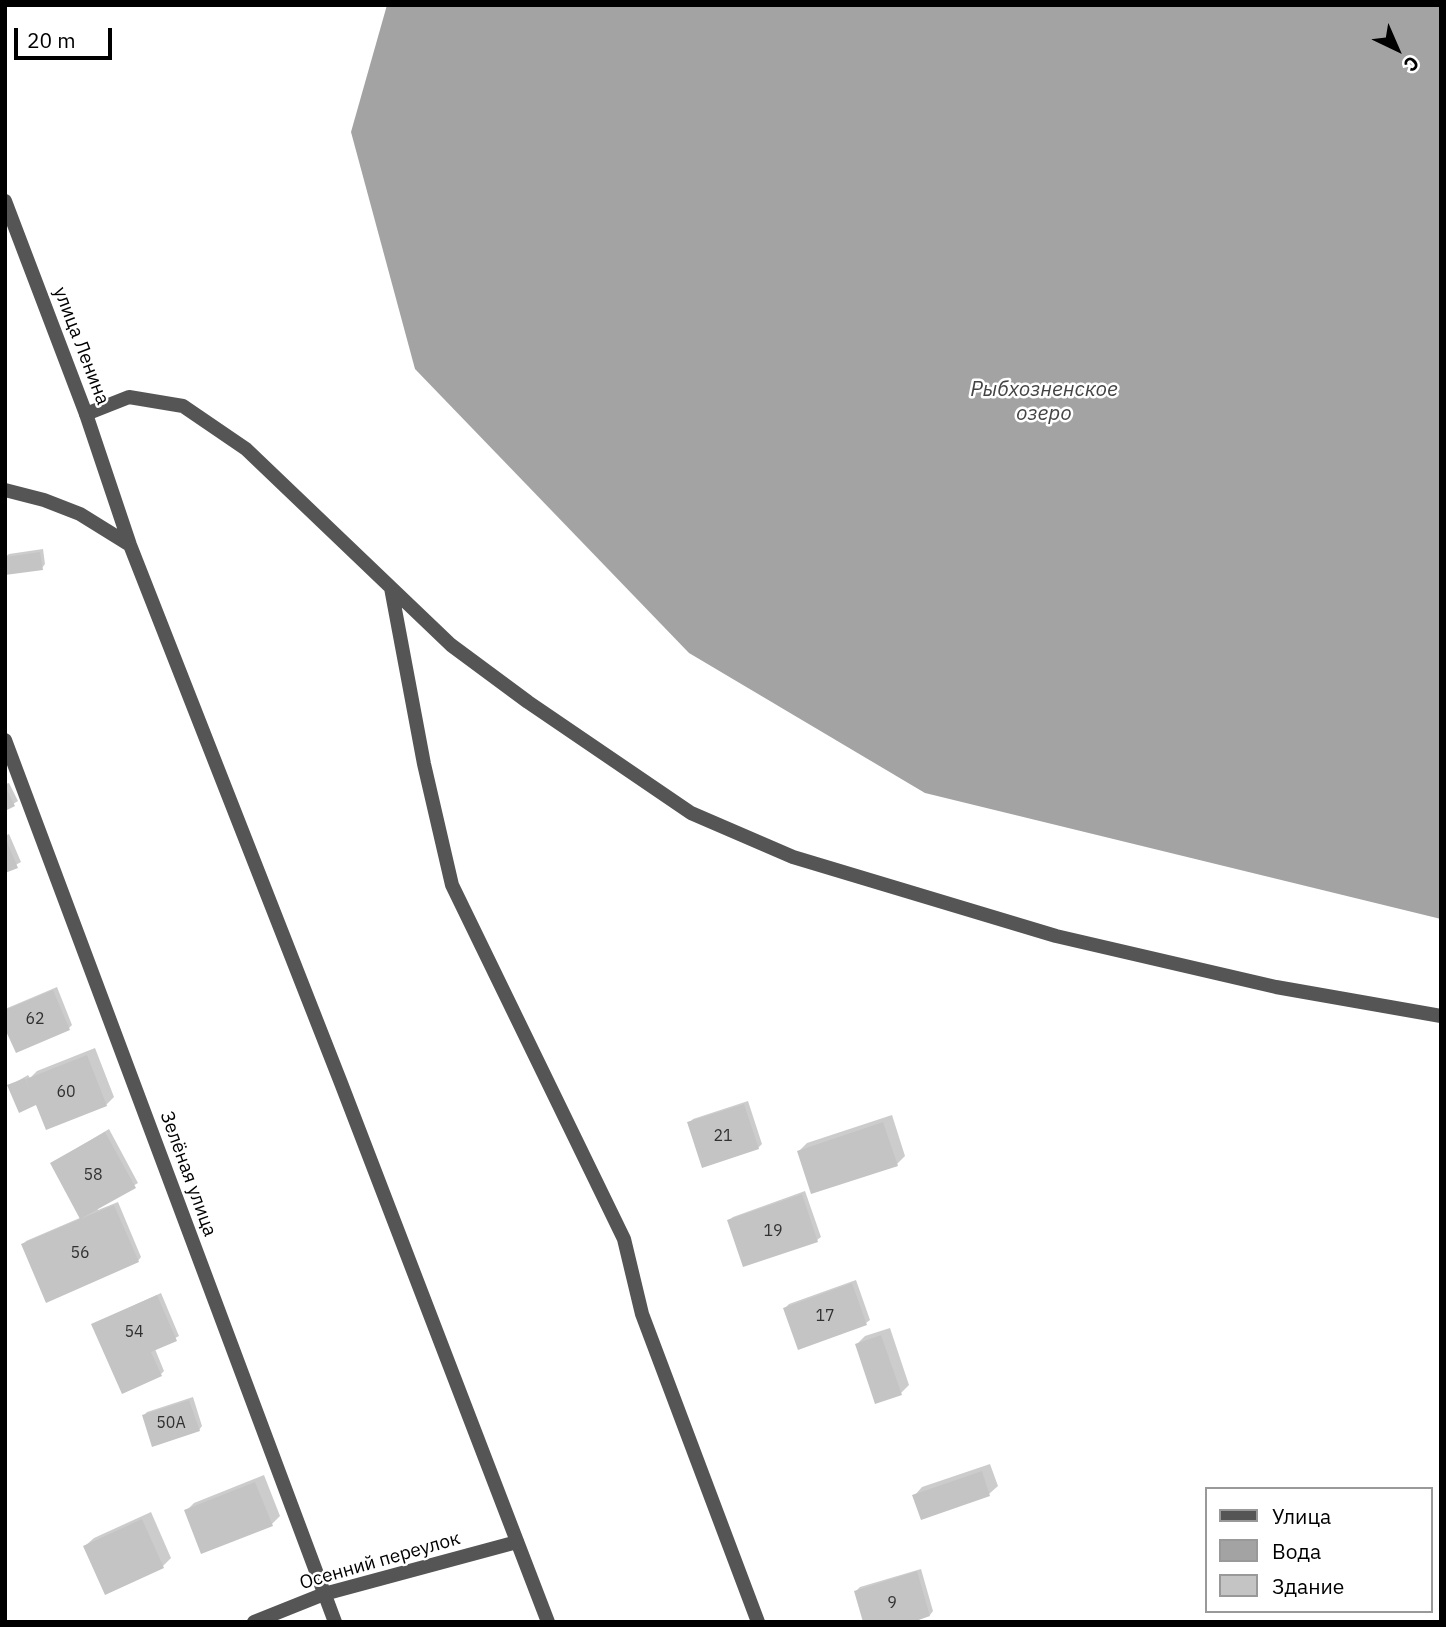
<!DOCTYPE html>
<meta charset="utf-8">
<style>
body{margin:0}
#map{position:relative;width:1446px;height:1627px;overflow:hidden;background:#fff;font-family:"IBM Plex Sans",sans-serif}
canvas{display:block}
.frame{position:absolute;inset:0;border:7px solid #000;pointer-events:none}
.legend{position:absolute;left:1205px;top:1487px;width:228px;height:126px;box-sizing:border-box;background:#fff;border:2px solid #999;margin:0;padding:9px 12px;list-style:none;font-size:21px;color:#000}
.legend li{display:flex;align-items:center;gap:14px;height:35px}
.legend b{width:35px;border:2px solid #999}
.north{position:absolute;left:1362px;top:14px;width:70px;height:70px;-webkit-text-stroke:5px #fff;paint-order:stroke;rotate:136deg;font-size:19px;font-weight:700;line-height:28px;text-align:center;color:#000}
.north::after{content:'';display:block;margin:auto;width:24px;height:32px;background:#000;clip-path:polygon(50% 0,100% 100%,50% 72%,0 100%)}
.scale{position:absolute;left:14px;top:28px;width:98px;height:32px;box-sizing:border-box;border:4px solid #000;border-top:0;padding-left:9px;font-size:21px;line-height:24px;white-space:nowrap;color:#000;-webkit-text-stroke:5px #fff;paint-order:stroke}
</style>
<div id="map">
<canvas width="1446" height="1627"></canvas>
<div class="frame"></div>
<ul class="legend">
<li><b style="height:9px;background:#555"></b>Улица</li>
<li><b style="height:19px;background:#a3a3a3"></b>Вода</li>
<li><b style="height:19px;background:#c4c4c4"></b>Здание</li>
</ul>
<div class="north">С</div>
<div class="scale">20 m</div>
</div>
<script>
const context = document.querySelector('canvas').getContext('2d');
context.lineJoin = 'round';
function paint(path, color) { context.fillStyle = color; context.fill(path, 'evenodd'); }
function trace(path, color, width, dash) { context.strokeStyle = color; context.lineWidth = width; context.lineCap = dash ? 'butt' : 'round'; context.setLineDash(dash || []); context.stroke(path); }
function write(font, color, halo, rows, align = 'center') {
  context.font = font + ' "IBM Plex Sans",sans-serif'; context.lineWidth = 5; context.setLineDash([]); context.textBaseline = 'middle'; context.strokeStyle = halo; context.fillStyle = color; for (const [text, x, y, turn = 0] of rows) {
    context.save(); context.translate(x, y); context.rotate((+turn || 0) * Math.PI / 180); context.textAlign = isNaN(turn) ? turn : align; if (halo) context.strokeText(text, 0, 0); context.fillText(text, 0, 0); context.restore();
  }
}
const water = new Path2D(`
 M387,5H1441V919L925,793L689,653L415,369L351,132Z`);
const shadow = new Path2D(`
 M43,549L45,564L42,568L5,557L9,554Z
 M9,783L18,801L5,809V784Z
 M9,834L21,862L5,871V836Z
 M57,987L72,1025L69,1028L5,1024V1009Z
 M95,1048L114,1097L106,1105L37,1102L9,1086L28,1075L30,1078L37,1071Z
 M748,1101L762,1144L758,1148L689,1123L693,1119Z
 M892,1115L905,1156L897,1164L799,1151L807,1143Z
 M109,1129L138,1183L97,1207L98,1210L118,1202L141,1257L138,1261L23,1245L26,1241L82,1217L52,1163Z
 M805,1191L821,1237L817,1240L729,1220L733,1217Z
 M856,1280L870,1320L866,1323L799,1348L785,1308L789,1304Z
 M161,1293L179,1336L155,1349L164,1371L161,1374L93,1324Z
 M890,1328L909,1385L901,1393L857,1344L865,1336Z
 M193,1397L202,1426L199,1430L144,1415L147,1412Z
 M990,1464L998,1486L989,1494L914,1496L922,1487Z
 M264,1475L280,1516L272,1524L186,1511L194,1503Z
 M151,1512L171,1558L163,1566L85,1546L94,1538Z
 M921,1569L933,1611L930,1615L856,1591L860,1587Z`);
const building = new Path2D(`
 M40,552L43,570L5,575V557Z
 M5,786L15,806L5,811Z
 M5,837L18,868L5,873Z
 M53,990L70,1030L16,1053L5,1029V1010Z
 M87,1055L107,1106L46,1130L36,1105L19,1113L7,1085L25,1078L29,1088L26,1079Z
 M744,1104L759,1149L702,1168L687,1122Z
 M883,1122L898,1166L811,1194L797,1151Z
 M105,1132L136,1188L80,1219L114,1205L139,1262L46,1303L21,1244L80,1219L50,1163Z
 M802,1194L818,1242L743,1267L727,1220Z
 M852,1283L867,1325L798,1350L783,1308Z
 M157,1295L177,1341L151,1352L162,1376L122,1394L91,1324Z
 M881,1335L902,1395L875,1404L855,1344Z
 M189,1400L200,1431L152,1447L142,1415Z
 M982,1471L990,1496L921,1520L912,1495Z
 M255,1482L273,1526L201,1554L184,1510Z
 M142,1519L164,1568L105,1595L83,1546Z
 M917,1571L930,1616L913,1622H863L854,1591Z`);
const minor = new Path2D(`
 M86,414L129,397L183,406L246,449L451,645L528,702L691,813L793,857L1056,936L1276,987L1441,1016
 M391,588L424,764L452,885L624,1239L642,1314L758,1622
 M5,740L335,1622
 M254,1622L324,1594L517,1542`);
const tertiary = new Path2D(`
 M5,201L86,414L130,545L341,1083L548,1622
 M5,490L44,500L80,514L130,545`);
const numberNames = [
 ["62",35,1019],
 ["60",66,1092],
 ["21",723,1136],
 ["58",93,1175],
 ["19",773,1231],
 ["56",80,1253],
 ["17",825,1316],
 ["54",134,1332],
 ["50А",171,1423],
 ["9",892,1603]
];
const streetNames = [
 ["улица Ленина",81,346,69],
 ["Зелёная улица",188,1174,70],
 ["Осенний переулок",380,1561,-16]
];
const waterNames = [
 ["Рыбхозненское",1044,390],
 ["озеро",1044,414]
];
paint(water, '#a3a3a3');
paint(shadow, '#0003');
paint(building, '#c4c4c4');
trace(minor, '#555', 14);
trace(tertiary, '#555', 14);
write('16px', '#313131', null, numberNames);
write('19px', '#000', '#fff', streetNames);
write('italic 21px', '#444', '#fff', waterNames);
</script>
